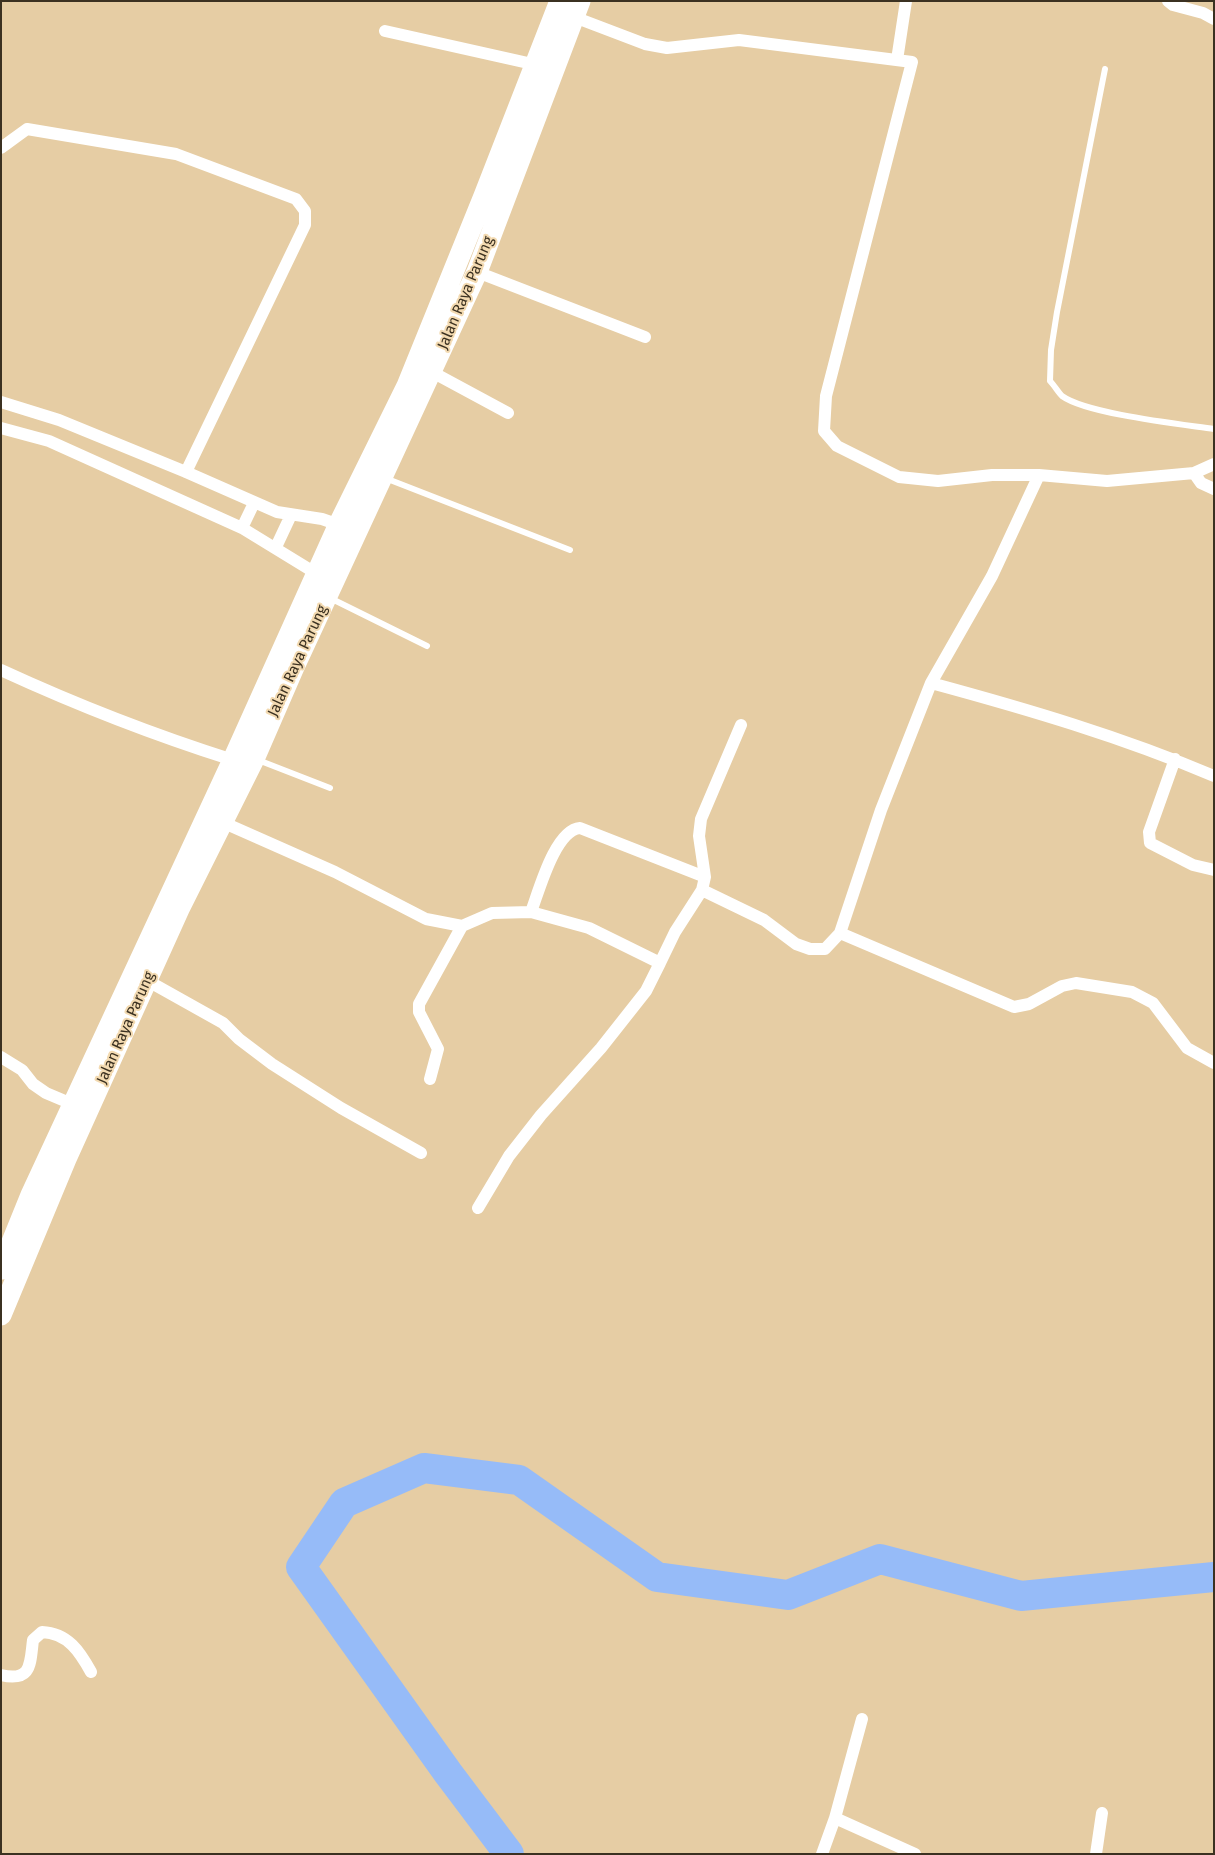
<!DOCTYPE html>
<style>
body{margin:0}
#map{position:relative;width:1215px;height:1855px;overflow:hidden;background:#e6cda4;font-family:"Fira Sans",sans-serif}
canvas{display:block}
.frame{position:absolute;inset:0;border:2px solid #3b3121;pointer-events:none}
</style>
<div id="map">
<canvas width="1215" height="1855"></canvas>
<div class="frame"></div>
</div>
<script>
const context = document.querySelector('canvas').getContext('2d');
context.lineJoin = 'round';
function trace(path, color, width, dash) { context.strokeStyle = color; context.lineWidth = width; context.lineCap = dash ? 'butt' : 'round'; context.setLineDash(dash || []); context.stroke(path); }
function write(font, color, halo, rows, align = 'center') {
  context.font = font + ' "Fira Sans",sans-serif'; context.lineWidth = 4; context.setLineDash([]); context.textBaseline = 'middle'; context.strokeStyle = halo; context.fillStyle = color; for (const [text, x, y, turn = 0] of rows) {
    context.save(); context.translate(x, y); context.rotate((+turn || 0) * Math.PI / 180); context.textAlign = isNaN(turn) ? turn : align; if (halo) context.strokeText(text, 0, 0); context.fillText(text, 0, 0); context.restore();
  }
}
const river = new Path2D(`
 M509,1854L448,1773L301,1567L344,1503L424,1468L519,1480L657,1577L788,1595L880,1559L1021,1596L1214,1577`);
const service = new Path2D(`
 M1105,69L1057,312L1051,350L1050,381C1054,385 1058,392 1062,396C1087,414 1180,424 1214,429
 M385,478L570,550
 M330,598L427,646
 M258,760L330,788`);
const minor = new Path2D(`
 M1168,1L1173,5L1203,13L1214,19
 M574,17L645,44L667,48L739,40L912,62L826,396L824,431L837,446L899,477L938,481L992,475H1039L1107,481L1194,473L1214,464
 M385,31L537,65
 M897,60L906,1
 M1,148L27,129L176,154L296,199L305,211V225L186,472
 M477,272L645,337
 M432,372L508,413
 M1,402L59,420L186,472L277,512L322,519L345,527
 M1,428L49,441L242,528L322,577
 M1194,473L1201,483L1214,489
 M242,528L254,503
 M276,547L291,515
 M1,670C77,705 154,735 233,760
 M931,683L992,576L1039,475
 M1175,759L1149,832L1150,843L1193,865L1214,870
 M222,822L335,872L426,919L462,926L492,913L531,912L589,928L660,963L675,932L702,890L705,877L699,836L701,819L741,725
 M702,890L764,920L796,944L810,949H825L840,933L881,810L931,683C1027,709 1122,737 1214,776
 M531,912C539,891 555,830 580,828L705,877
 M840,933L1014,1007L1029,1004L1062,986L1076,983L1132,992L1153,1003L1187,1048L1214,1063
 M148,981L223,1023L239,1039L272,1064L341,1108L421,1153
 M1,1057L22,1070L33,1084L46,1093L72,1104
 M430,1079L438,1049L419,1012V1004L462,926
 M478,1208L509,1156L541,1115L601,1048L646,991L660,963
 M1,1675C32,1682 30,1664 33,1640L42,1632C68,1633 80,1652 91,1672
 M862,1719L835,1818L915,1854
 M822,1854L835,1818
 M1096,1854L1102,1813`);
const trunk = new Path2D(`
 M1,1269L31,1195L233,760L339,524L407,386L484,196L560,1
 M1,1315L66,1159L180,907L254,759L294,667L477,272L580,1`);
const streetNames = [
 ["Jalan Raya Parung",466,293,-67],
 ["Jalan Raya Parung",298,661,-65],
 ["Jalan Raya Parung",126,1028,-66]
];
trace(river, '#96bbf8', 30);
trace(service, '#fff', 6);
trace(minor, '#fff', 12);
trace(trunk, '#fff', 21);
write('15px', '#3b3121', '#f3dab1', streetNames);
</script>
